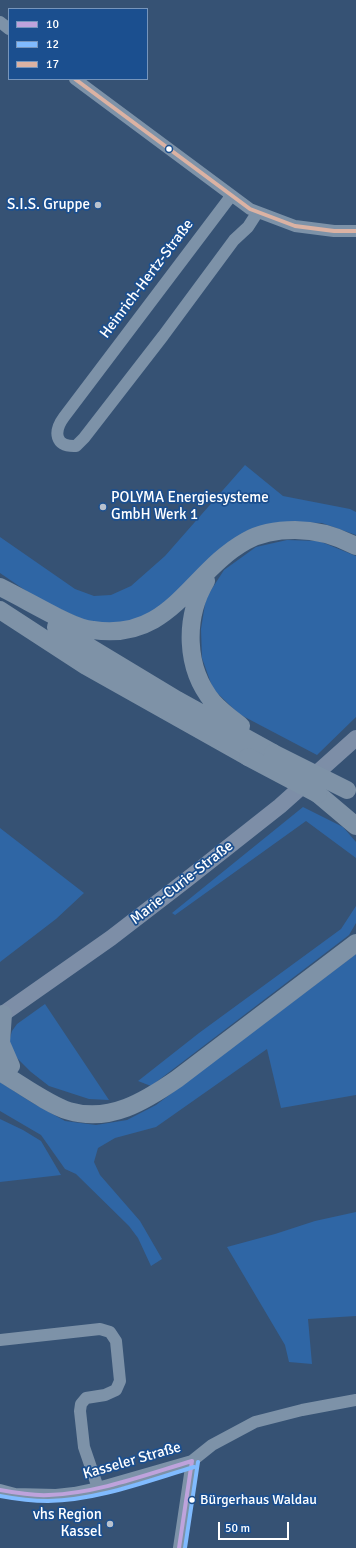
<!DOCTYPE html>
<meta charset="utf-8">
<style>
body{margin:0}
#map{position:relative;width:356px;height:1548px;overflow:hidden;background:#365274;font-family:Signika,sans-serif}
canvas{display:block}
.legend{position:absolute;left:8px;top:8px;width:140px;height:72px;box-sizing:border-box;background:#1b4f8f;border:1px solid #7695bc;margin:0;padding:5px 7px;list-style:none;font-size:12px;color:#fff}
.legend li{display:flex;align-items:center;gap:8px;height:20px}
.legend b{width:20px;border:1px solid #7695bc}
.scale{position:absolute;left:218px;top:1522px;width:71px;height:18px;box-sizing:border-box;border:2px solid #fff;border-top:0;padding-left:5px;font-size:12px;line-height:14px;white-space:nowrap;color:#fff;-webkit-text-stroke:3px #1b4f8f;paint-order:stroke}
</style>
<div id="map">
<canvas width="356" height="1548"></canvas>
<ul class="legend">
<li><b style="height:5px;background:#bea3dc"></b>10</li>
<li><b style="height:5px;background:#80bbff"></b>12</li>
<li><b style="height:5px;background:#dbb2a3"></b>17</li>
</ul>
<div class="scale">50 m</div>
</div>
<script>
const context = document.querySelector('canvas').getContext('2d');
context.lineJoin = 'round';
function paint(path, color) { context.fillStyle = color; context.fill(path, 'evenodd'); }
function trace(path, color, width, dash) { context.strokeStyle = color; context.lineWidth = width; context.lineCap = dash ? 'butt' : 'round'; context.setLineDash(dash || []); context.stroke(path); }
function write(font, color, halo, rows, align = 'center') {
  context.font = font + ' Signika,sans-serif'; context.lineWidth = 3.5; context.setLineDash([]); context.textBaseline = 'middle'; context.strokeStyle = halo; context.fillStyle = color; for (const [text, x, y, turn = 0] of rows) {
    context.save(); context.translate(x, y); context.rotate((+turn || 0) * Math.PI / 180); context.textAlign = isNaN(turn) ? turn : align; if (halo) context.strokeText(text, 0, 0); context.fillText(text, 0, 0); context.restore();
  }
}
const green = new Path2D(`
 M245,465L283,496L350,509L356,512V535L322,523L288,522L168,603L139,619L112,626L93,624L38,599L0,573V537L75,589L94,596L111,595L131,586L165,556Z
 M287,540L319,541L356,556V717L317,755L239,714L213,689L202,658L201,629L206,598L224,570L256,547Z
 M303,807L343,827L356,842V861V858L306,821L175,915L172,913Z
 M0,828L84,893L56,919L0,962Z
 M356,906V923L349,935L151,1086L138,1081L199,1033L341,929Z
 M356,954V1095L281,1108L267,1049L156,1127L115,1138L98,1148L94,1162L100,1175L140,1221L162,1259L151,1266L138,1238L129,1226L76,1174L65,1169L41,1135L0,1111V1082L31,1102L65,1121L96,1125L127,1120L156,1105Z
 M45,1004L109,1100L89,1099L49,1086L31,1072L17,1058L10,1048V1038L12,1031L17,1024Z
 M0,1119L23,1130L41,1141L61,1175L0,1182Z
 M356,1212V1316L308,1319L312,1364L289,1362L285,1345L227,1247L275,1234L315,1221Z`);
const minor = new Path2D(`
 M0,22L9,29
 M75,79L250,209L295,226L334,231H356
 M231,196L64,417C53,432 55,447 76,446L84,438L163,336L234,240L248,227L257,213
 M0,1340L100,1329L110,1332L116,1341L120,1381L116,1390L105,1395L86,1398L81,1404L80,1411L84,1447L98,1488
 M0,1490L15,1494L56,1495L74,1493L98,1488L192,1461L212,1445L255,1422L302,1410L356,1400
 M179,1548L192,1461`);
const major = new Path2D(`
 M0,1016L111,938L185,881L280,806L356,738`);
const highway = new Path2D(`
 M206,581C184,618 185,668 213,702C221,711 232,719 241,726
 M0,587C20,597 39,608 59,618C70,623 80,629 93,630C171,642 190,572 246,541C260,533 278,530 295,530C316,530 337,536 356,546
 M0,610L86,666L248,757
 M56,627L177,700L273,753
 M318,794L356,826
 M3,1014L1,1043L11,1066
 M0,1072C19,1083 49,1105 69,1111C110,1123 145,1101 177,1079L356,943`);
const highwayBridge = new Path2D(`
 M273,753L347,790
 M248,757L318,794`);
const bus1 = new Path2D(`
 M0,1490C16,1493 32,1496 49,1495C98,1493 145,1475 192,1461
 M179,1548L192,1461`);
const bus2 = new Path2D(`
 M0,1496C16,1499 32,1501 48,1501C98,1500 147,1481 194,1467
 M185,1548L198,1462`);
const bus3 = new Path2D(`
 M75,79L250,209L295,226L334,231H356`);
const markers = [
 [169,149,3.5,"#fff"],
 [98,205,4,"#b9c2ce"],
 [103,507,4,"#b9c2ce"],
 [192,1500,3.5,"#fff"],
 [110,1524,4,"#b9c2ce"]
];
const busNames = [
 ["Bürgerhaus Waldau",200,1500]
];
const poiNames = [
 ["S.I.S. Gruppe",90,205],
 ["POLYMA Energiesysteme",111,498,"left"],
 ["GmbH Werk 1",111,515,"left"],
 ["vhs Region",102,1515],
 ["Kassel",102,1532]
];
const streetNames = [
 ["Heinrich-Hertz-Straße",147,279,-53],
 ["Marie-Curie-Straße",182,883,-38],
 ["Kasseler Straße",132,1461,-16]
];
paint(green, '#2f66a5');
trace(minor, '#7d92a8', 12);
trace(major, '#7d8ea7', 16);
trace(highway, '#7e92a7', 18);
trace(highwayBridge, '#7e92a7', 18);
trace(bus1, '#bea3dc', 4);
trace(bus2, '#80bbff', 4);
trace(bus3, '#dbb2a3', 4);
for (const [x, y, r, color] of markers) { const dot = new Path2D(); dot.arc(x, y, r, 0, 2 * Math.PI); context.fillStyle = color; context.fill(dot); trace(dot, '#1b4f8f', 1.5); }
write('14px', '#fff', '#1b4f8f', busNames, 'left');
write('15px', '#fff', '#1b4f8f', poiNames, 'right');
write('15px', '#fff', '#1b4f8f', streetNames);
</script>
